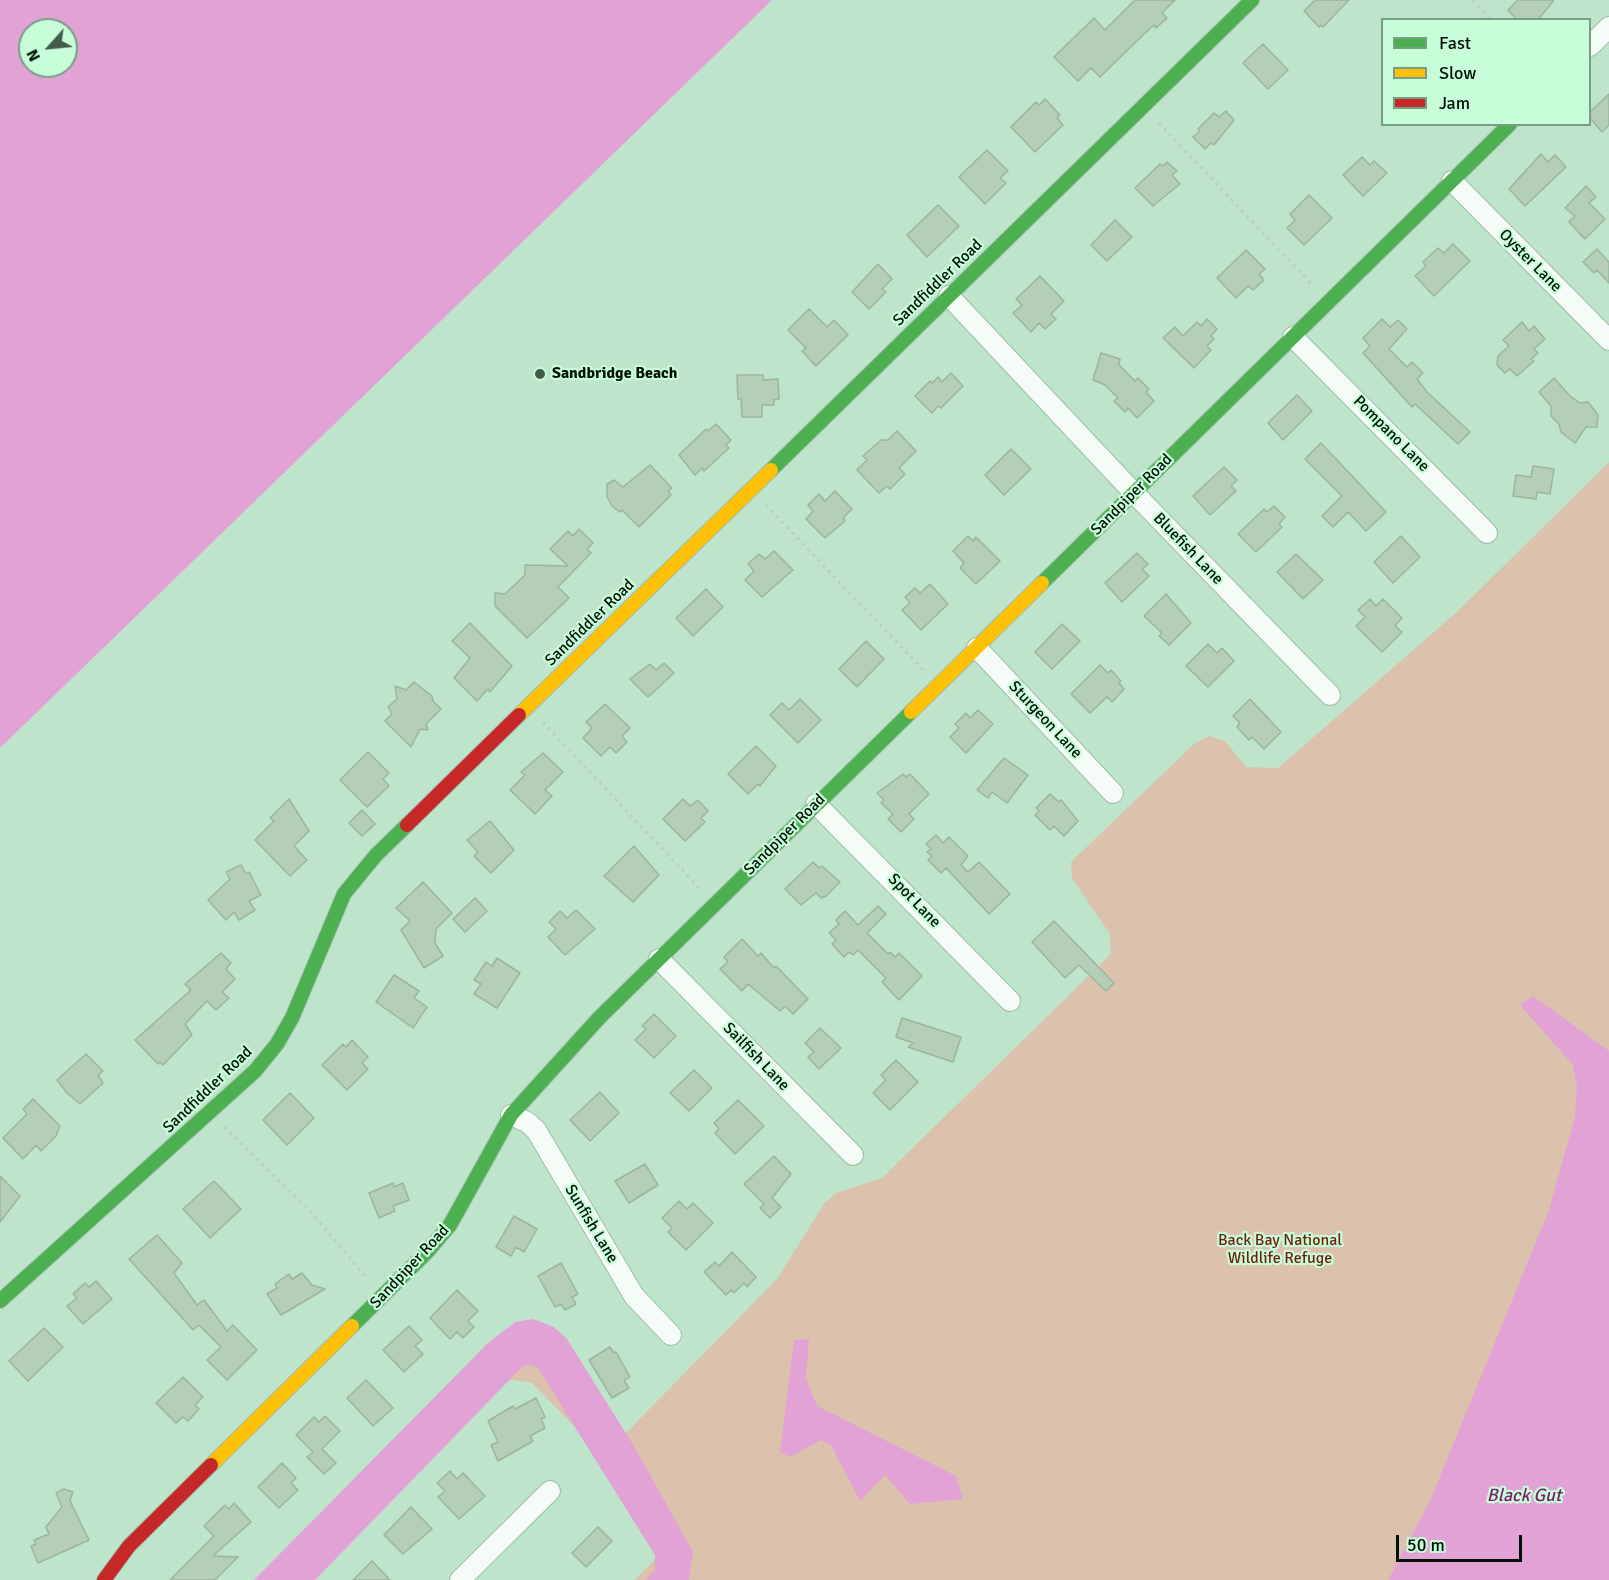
<!DOCTYPE html>
<style>
body{margin:0}
#map{position:relative;width:1609px;height:1580px;overflow:hidden;background:#bee4cb;font-family:Signika,sans-serif}
canvas{display:block}
.legend{position:absolute;left:1381px;top:18px;width:210px;height:108px;box-sizing:border-box;background:#c7fdd9;border:2px solid #779f84;margin:0;padding:8px 10px;list-style:none;font-size:18px;color:#001104}
.legend li{display:flex;align-items:center;gap:12px;height:30px}
.legend b{width:30px;border:2px solid #779f84}
.north{position:absolute;left:18px;top:18px;width:60px;height:60px;box-sizing:border-box;background:#c7fdd9;border:2px solid #779f84;border-radius:50%;rotate:243deg;font-size:16px;font-weight:700;line-height:24px;text-align:center;color:#001104}
.north::after{content:'';display:block;margin:auto;width:21px;height:27px;background:#425b4a;clip-path:polygon(50% 0,100% 100%,50% 72%,0 100%)}
.scale{position:absolute;left:1396px;top:1535px;width:126px;height:27px;box-sizing:border-box;border:3px solid #001104;border-top:0;padding-left:8px;font-size:18px;line-height:21px;white-space:nowrap;color:#001104;-webkit-text-stroke:4px #c7fdd9;paint-order:stroke}
</style>
<div id="map">
<canvas width="1609" height="1580"></canvas>
<ul class="legend">
<li><b style="height:8px;background:#4caf50"></b>Fast</li>
<li><b style="height:8px;background:#ffc107"></b>Slow</li>
<li><b style="height:8px;background:#c62828"></b>Jam</li>
</ul>
<div class="north">N</div>
<div class="scale">50 m</div>
</div>
<script>
const context = document.querySelector('canvas').getContext('2d');
context.lineJoin = 'round';
function paint(path, color) { context.fillStyle = color; context.fill(path, 'evenodd'); }
function trace(path, color, width, dash) { context.strokeStyle = color; context.lineWidth = width; context.lineCap = dash ? 'butt' : 'round'; context.setLineDash(dash || []); context.stroke(path); }
function write(font, color, halo, rows, align = 'center') {
  context.font = font + ' Signika,sans-serif'; context.lineWidth = 4.5; context.setLineDash([]); context.textBaseline = 'middle'; context.strokeStyle = halo; context.fillStyle = color; for (const [text, x, y, turn = 0] of rows) {
    context.save(); context.translate(x, y); context.rotate((+turn || 0) * Math.PI / 180); context.textAlign = isNaN(turn) ? turn : align; if (halo) context.strokeText(text, 0, 0); context.fillText(text, 0, 0); context.restore();
  }
}
const green = new Path2D(`
 M1609,462V1580H634L665,1550L662,1517L532,1383L500,1378L528,1346L620,1439L777,1279L824,1204L836,1193L882,1178L1111,954L1110,934L1072,878L1071,862L1195,743L1209,736L1225,741L1246,767L1278,768L1458,611Z`);
const water = new Path2D(`
 M0,0H772L0,748ZM30,30H66V66H30Z
 M1533,996L1609,1051V1580H1388L1430,1501L1549,1210L1575,1117L1577,1086L1573,1065L1520,1005Z
 M533,1319L554,1327L567,1339L635,1448L693,1552L689,1580H645L655,1570V1555L538,1368L531,1365L523,1366L315,1580H254L487,1344L515,1322Z
 M809,1339L806,1378L817,1406L956,1476L963,1499L910,1504L885,1475L860,1501L831,1445L821,1440L790,1457L780,1452L794,1340Z`);
const building = new Path2D(`
 M1135,0H1175L1162,13L1167,18L1156,28L1154,25L1144,34L1100,77L1091,68L1078,81L1054,57L1094,18L1105,30Z
 M1315,0H1349L1323,27L1321,25L1319,27L1304,11Z
 M1518,0H1554L1538,20H1517L1508,10Z
 M1263,44L1288,70L1268,89L1243,63Z
 M1609,94V125L1602,132L1590,118V112Z
 M1045,99L1060,115L1057,118L1063,125L1035,152L1011,127L1036,102L1039,105Z
 M1226,111L1234,120L1214,145L1211,143L1205,149L1193,137L1200,131L1198,129L1214,113L1219,117Z
 M987,150L1008,171L1000,178L1006,183L985,204L959,177Z
 M1541,154L1548,162L1555,155L1566,167L1525,206L1509,189Z
 M1362,157L1370,165L1374,161L1387,173L1363,196L1343,175Z
 M1167,162L1177,171L1172,175L1180,184L1153,206L1135,188L1160,164L1163,166Z
 M1586,186L1596,197L1589,203L1605,219L1585,239L1569,222L1575,216L1565,208Z
 M1309,195L1332,218L1304,245L1287,228L1295,220L1290,214Z
 M938,205L959,226L927,257L907,235Z
 M1115,220L1132,237L1107,261L1091,245Z
 M1453,244L1470,261L1434,296L1415,276L1426,266L1423,262L1438,248L1444,253Z
 M1597,249L1609,262V283L1597,270L1594,273L1583,262Z
 M1246,250L1265,269L1259,274L1264,280L1253,290L1248,286L1236,298L1217,278Z
 M878,264L892,279L882,289L886,292L869,309L852,292Z
 M1040,276L1064,301L1051,314L1056,319L1045,329L1039,323L1031,332L1013,313L1022,305L1016,299Z
 M809,309L827,327L834,320L848,335L816,366L802,351L806,348L788,330Z
 M1207,319L1217,329L1211,336L1214,339L1207,346L1211,350L1194,368L1163,338L1175,327L1183,336L1197,322L1201,326Z
 M1382,319L1390,327L1398,320L1407,329L1389,349L1407,367L1412,362L1423,373L1417,379L1427,392L1470,432L1458,444L1415,404L1412,407L1363,353L1370,346L1363,338Z
 M1522,322L1529,331L1534,326L1545,339L1534,349L1538,353L1531,359L1534,361L1517,376L1510,369L1505,373L1497,365L1498,356L1509,346L1503,340Z
 M1101,353L1120,359L1119,365L1135,381L1138,378L1149,389L1146,392L1154,401L1137,418L1128,408L1125,412L1114,401L1118,398L1105,385L1093,380Z
 M951,373L963,386L941,408L938,406L932,413L915,396L930,381L932,383L938,377L942,382Z
 M737,375H763V380L778,379L779,399L774,400V405H762V417H742L741,399H738Z
 M1554,378L1570,396L1580,403L1588,402L1598,415L1597,427H1586L1575,443L1561,432L1559,424L1551,416V406L1539,392Z
 M1297,395L1312,411L1283,440L1268,423Z
 M716,424L731,440L726,445L729,448L704,471L702,468L695,475L679,455L706,429L708,431Z
 M897,431L916,451L899,468L905,474L890,489L887,486L879,493L857,470L867,460L863,456L881,440H888Z
 M1321,443L1386,512L1366,531L1348,512L1333,527L1322,516L1342,496L1305,459Z
 M1011,449L1031,469L1004,495L985,475Z
 M650,465L672,488L668,491L671,495L639,527L622,510L620,512L612,506L607,497V484L614,480L623,487Z
 M1533,466L1554,469L1550,494L1537,492L1536,499L1513,496L1516,475L1531,477Z
 M1224,467L1237,480L1231,486L1236,491L1210,515L1193,496Z
 M835,491L852,509L843,518L845,521L825,538L806,519L813,511L808,505L819,494L825,501Z
 M1274,506L1285,517L1279,524L1282,527L1256,552L1238,534L1264,509L1267,512Z
 M579,529L593,543L587,549L591,553L558,587L569,598L527,638L495,606V593L505,594L525,575V565L568,566L550,549L568,531L573,536Z
 M968,536L973,541L976,537L1000,561L976,584L960,568L964,563L953,551Z
 M1401,536L1420,557L1393,583L1374,562Z
 M774,551L793,570L762,597L745,580L754,571L748,564L759,554L765,559Z
 M1137,553L1148,564L1142,569L1149,576L1122,602L1105,583Z
 M1296,554L1323,580L1303,599L1277,572Z
 M930,584L948,604L921,630L902,610L910,603L905,597L915,588L920,593Z
 M706,589L723,607L693,636L676,618Z
 M1166,594L1191,623L1169,645L1159,636L1162,633L1144,616Z
 M1370,599L1376,606L1383,599L1402,618L1395,626L1402,632L1382,652L1356,626L1365,617L1358,610Z
 M470,623L512,666L490,692L488,689L477,701L454,678L470,658L452,641Z
 M1062,624L1080,641L1052,669L1035,652Z
 M866,641L884,659L857,687L839,669Z
 M1208,644L1217,653L1222,648L1234,661L1208,687L1186,666Z
 M664,663L674,673L648,697L630,679L650,664L656,670Z
 M1100,665L1108,673L1111,670L1121,681L1119,683L1124,689L1112,702L1107,697L1090,713L1071,694Z
 M414,682L432,696L433,701L441,709L426,724L428,730L420,729L411,747L385,721L392,714L388,707L397,699L395,686L406,690Z
 M800,699L821,720L798,743L770,715L782,703L789,710Z
 M1250,699L1281,732L1264,749L1252,737L1249,740L1237,727L1240,723L1233,716Z
 M605,704L630,728L622,736L627,742L616,753L610,747L601,756L583,738L592,728L586,722Z
 M978,710L993,724L966,753L950,737L959,728L955,724L966,713L970,718Z
 M756,746L776,766L760,786L758,784L748,794L728,774Z
 M368,752L389,773L383,779L389,786L367,807L340,780Z
 M543,753L563,772L545,790L552,796L535,814L510,790L525,775L521,772Z
 M1004,758L1028,775L1007,803L992,792L988,798L977,790Z
 M903,774L906,777L910,774L929,794L909,814L914,819L901,832L888,819L893,814L881,803L884,800L877,793Z
 M1050,794L1059,802L1061,800L1078,821L1064,836L1054,826L1050,830L1035,815L1039,811L1036,808Z
 M289,799L309,831L294,846L307,860L290,876L255,840L274,821L270,818Z
 M683,799L690,806L698,800L708,811L701,818L705,822L685,841L663,819Z
 M362,810L375,824L362,836L349,823Z
 M490,821L514,850L491,873L474,856L478,852L467,840Z
 M936,835L943,843L949,837L968,856L961,865L968,872L979,862L1010,894L989,914L946,868L941,873L928,860L932,856L927,852L931,849L926,844Z
 M634,846L659,875L633,902L604,876Z
 M813,862L819,868L822,866L840,882L826,896L821,898L816,893L801,905L785,889Z
 M241,865L246,874L249,872L261,895L249,901L255,910L239,920L234,912L226,920L208,900L230,879L226,872Z
 M423,882L452,913L436,929L435,943L443,956L424,968L401,930L410,921L396,908Z
 M475,898L487,911L465,932L453,919Z
 M878,906L886,914L867,933L888,954L890,952L895,957L899,953L922,976L899,1000L882,982L886,978L858,950L853,955L849,952L844,957L832,944L836,940L829,933L839,924L836,920L845,911L858,925Z
 M576,910L595,929L565,955L548,937L556,929L549,922L560,911L567,918Z
 M1054,921L1114,983L1106,991L1079,965L1065,978L1032,942Z
 M742,939L758,956L761,953L774,968L776,966L808,999L793,1014L785,1006L780,1011L748,984L742,991L720,969L728,962L724,957Z
 M221,953L231,963L226,969L235,979L222,992L229,998L216,1010L207,1001L185,1024L192,1035L163,1065L160,1062L158,1064L135,1040L191,990L185,984Z
 M497,958L520,973L497,1008L474,994L481,984L474,980L486,962L492,966Z
 M394,975L419,991L414,998L427,1007L413,1028L376,1002Z
 M654,1014L676,1036L654,1058L635,1040L646,1029L642,1026Z
 M902,1018L961,1037L953,1062L908,1047L913,1043L896,1037Z
 M820,1028L841,1048L819,1069L808,1057L814,1052L805,1043Z
 M352,1040L368,1057L362,1063L368,1069L347,1090L322,1065L343,1044L346,1047Z
 M86,1054L103,1071L98,1075L103,1083L80,1104L67,1093L57,1080Z
 M896,1060L918,1082L890,1110L873,1093L886,1080L881,1075Z
 M694,1070L712,1088L689,1111L670,1093Z
 M600,1092L619,1113L590,1141L570,1120Z
 M290,1093L314,1118L287,1145L263,1120Z
 M33,1099L60,1126L56,1136L41,1151L36,1145L23,1159L3,1138L27,1114L23,1109Z
 M738,1100L764,1126L735,1154L715,1133L719,1129L714,1123Z
 M774,1156L791,1174L772,1198L781,1207L770,1218L760,1208L764,1204L744,1184Z
 M645,1164L658,1185L629,1203L615,1181Z
 M0,1176L20,1196L0,1222Z
 M214,1181L241,1209L210,1238L183,1209Z
 M393,1183L394,1187L403,1183L409,1200L393,1206L395,1211L379,1218L369,1193Z
 M679,1201L687,1209L693,1203L713,1223L686,1250L668,1232L672,1228L662,1218Z
 M514,1216L537,1229L524,1252L516,1247L511,1256L496,1247Z
 M157,1235L182,1263L174,1273L197,1305L204,1300L227,1331L233,1325L257,1350L227,1380L207,1360L221,1347L199,1325L193,1330L129,1259Z
 M732,1252L756,1277L747,1287L744,1283L734,1293L731,1290L726,1295L704,1272L715,1262L719,1266Z
 M561,1263L578,1294L572,1297L576,1304L565,1310L561,1304L555,1307L538,1276Z
 M302,1273L312,1285L325,1289L281,1315L267,1294L277,1288L275,1284L289,1274L292,1279Z
 M96,1281L112,1299L83,1324L67,1306L77,1298L73,1294L85,1283L89,1287Z
 M457,1290L478,1311L468,1321L474,1327L463,1338L457,1332L450,1339L430,1318Z
 M409,1326L422,1340L415,1346L423,1354L404,1372L383,1350Z
 M44,1328L63,1347L28,1381L9,1361Z
 M610,1347L614,1353L616,1352L630,1377L624,1381L629,1388L612,1398L589,1360Z
 M183,1377L203,1397L195,1405L199,1409L188,1421L183,1417L176,1423L156,1403Z
 M366,1380L393,1408L373,1426L347,1398Z
 M536,1398L545,1417L541,1419L545,1428L530,1436L533,1441L498,1461L491,1445L498,1442L488,1421L513,1406L515,1409Z
 M325,1416L340,1431L322,1449L336,1463L324,1474L307,1457L313,1452L296,1435L314,1417L319,1422Z
 M282,1463L296,1478L291,1483L298,1490L279,1508L258,1487Z
 M450,1471L457,1479L463,1473L485,1496L459,1519L438,1497L445,1491L437,1483Z
 M64,1489L73,1492L70,1501L89,1540L38,1563L31,1546L36,1544L34,1540L49,1534L46,1527L62,1507L56,1493Z
 M234,1503L251,1522L213,1556L238,1557L215,1580H170L214,1536L204,1526L225,1505L229,1509Z
 M411,1507L432,1529L403,1554L384,1535Z
 M598,1527L612,1541L586,1567L572,1553Z
 M372,1561L390,1580H353Z`);
const path = new Path2D(`
 M1472,0L1491,20
 M1159,123L1313,286
 M766,505L923,670
 M543,722L699,888
 M224,1127L309,1210L368,1279`);
const street = new Path2D(`
 M1590,46L1609,27
 M1452,181L1609,340
 M949,296L1134,493L1330,695
 M1293,337L1487,533
 M977,648L1113,793
 M816,804L1010,1001
 M659,959L853,1155
 M511,1115L527,1122L536,1130L634,1296L671,1335
 M460,1580L550,1491`);
const fast = new Path2D(`
 M771,470L1252,0
 M1042,583L1510,124
 M0,1301L255,1071L277,1044L292,1018L344,894L376,855L407,825
 M352,1326L427,1252L450,1225L511,1115L599,1018L911,712`);
const slow = new Path2D(`
 M911,712L1042,583
 M519,715L771,470
 M211,1465L352,1326`);
const jam = new Path2D(`
 M407,825L519,715
 M104,1580L129,1546L211,1465`);
const markers = [
 [540,374,6,"#425b4a"]
];
const streetNames = [
 ["Oyster Lane",1530,261,45],
 ["Sandfiddler Road",938,283,-44],
 ["Pompano Lane",1391,434,45],
 ["Sandpiper Road",1132,495,-45],
 ["Bluefish Lane",1188,549,46],
 ["Sandfiddler Road",590,623,-44],
 ["Sturgeon Lane",1045,720,47],
 ["Sandpiper Road",785,835,-45],
 ["Spot Lane",914,901,46],
 ["Sailfish Lane",756,1057,46],
 ["Sandfiddler Road",208,1090,-44],
 ["Sunfish Lane",591,1224,59],
 ["Sandpiper Road",410,1267,-47]
];
const poiNames = [
 ["Sandbridge Beach",552,374]
];
const parkNames = [
 ["Back Bay National",1280,1241],
 ["Wildlife Refuge",1280,1259]
];
const waterNames = [
 ["Black Gut",1524,1496]
];
paint(green, '#dcc2ac');
paint(water, '#e2a2d6');
paint(building, '#b5ceb7');
trace(building, '#9cb59e', 1.5);
trace(street, '#a0beab', 22);
trace(fast, '#a0beab', 16);
trace(slow, '#a0beab', 16);
trace(jam, '#a0beab', 16);
trace(path, '#c2cdc6', 3, [3, 4.5]);
trace(street, '#f5fbf7', 20);
trace(fast, '#4caf50', 14);
trace(slow, '#ffc107', 14);
trace(jam, '#c62828', 14);
for (const [x, y, r, color] of markers) { const dot = new Path2D(); dot.arc(x, y, r, 0, 2 * Math.PI); context.fillStyle = color; context.fill(dot); trace(dot, '#c7fdd9', 2); }
write('16px', '#001104', '#c7fdd9', streetNames);
write('bold 16px', '#001104', '#c7fdd9', poiNames, 'left');
write('16px', '#6f1f0a', '#c7fdd9', parkNames);
write('italic 18px', '#7a1c6c', '#c7fdd9', waterNames);
</script>
